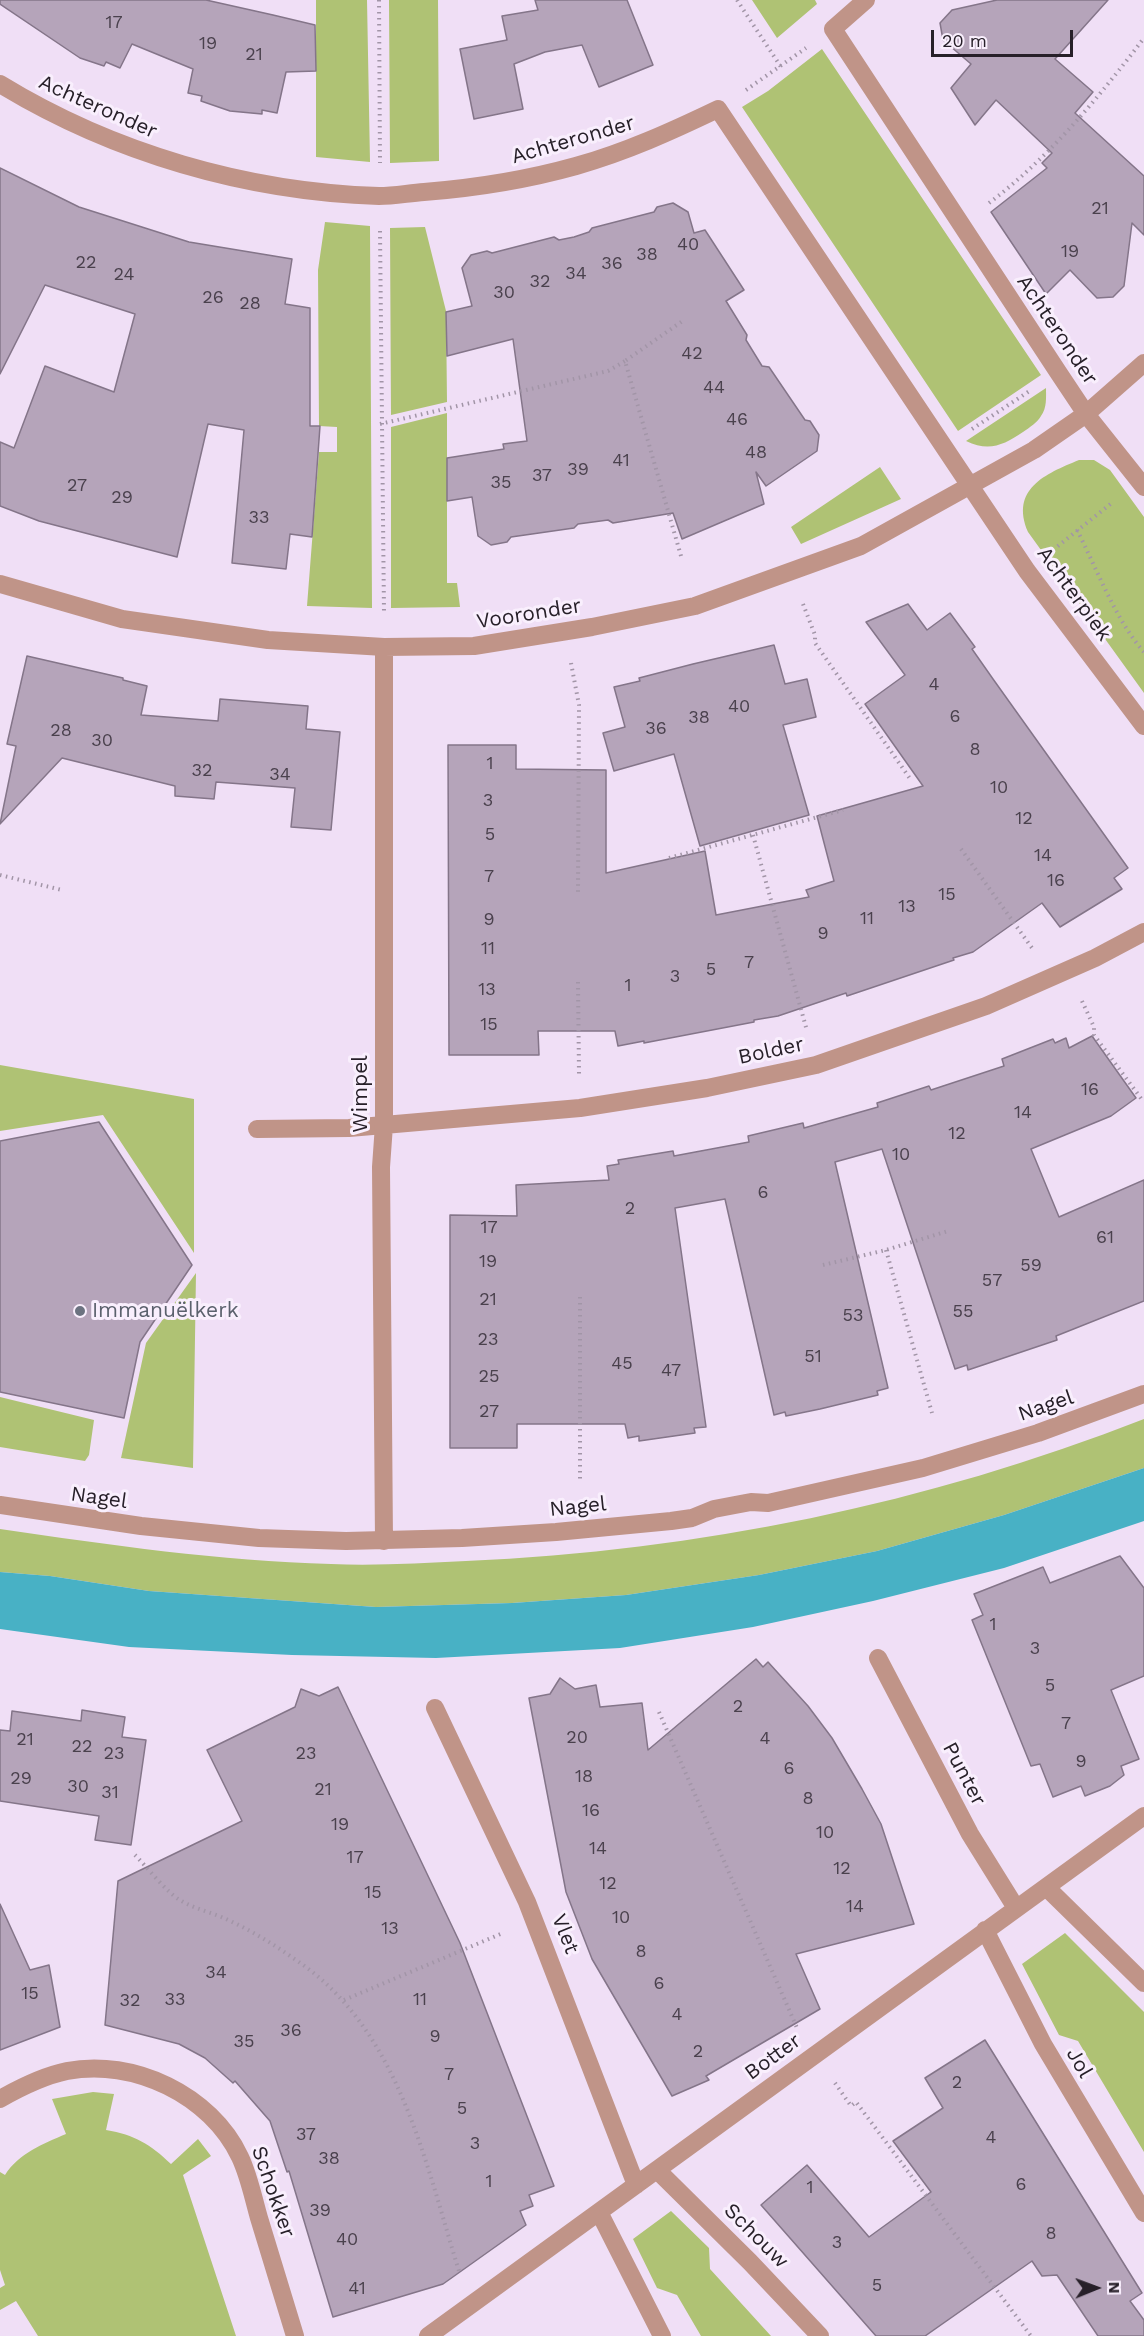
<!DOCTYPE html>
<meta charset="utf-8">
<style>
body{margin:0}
#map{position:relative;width:1144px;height:2336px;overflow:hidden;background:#f0dff6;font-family:"Work Sans",sans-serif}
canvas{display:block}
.north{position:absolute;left:1066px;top:2258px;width:60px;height:60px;-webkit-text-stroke:4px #f9effd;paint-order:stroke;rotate:89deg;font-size:16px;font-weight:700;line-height:24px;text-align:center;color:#272029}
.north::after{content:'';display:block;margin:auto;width:21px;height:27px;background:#272029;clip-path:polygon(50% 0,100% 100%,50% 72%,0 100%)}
.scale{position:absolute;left:931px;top:30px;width:142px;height:27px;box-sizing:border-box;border:3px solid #272029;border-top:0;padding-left:8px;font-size:18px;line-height:21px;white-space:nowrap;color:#272029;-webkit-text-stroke:4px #f9effd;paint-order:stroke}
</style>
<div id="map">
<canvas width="1144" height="2336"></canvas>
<div class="north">N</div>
<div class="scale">20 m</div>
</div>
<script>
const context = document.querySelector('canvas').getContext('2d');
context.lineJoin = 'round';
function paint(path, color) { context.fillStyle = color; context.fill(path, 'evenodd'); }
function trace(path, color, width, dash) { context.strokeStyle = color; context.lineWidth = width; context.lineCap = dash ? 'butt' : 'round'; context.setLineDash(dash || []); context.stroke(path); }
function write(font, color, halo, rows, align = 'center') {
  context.font = font + ' "Work Sans",sans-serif'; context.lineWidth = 6; context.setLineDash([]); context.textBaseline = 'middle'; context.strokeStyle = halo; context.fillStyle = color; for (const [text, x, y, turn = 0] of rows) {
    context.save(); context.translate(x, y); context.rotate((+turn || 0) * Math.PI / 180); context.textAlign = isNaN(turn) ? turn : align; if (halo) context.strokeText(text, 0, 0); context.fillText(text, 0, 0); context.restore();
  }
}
const green = new Path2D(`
 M316,0H367L370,162L316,157Z
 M389,0H438L439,161L390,163Z
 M752,0H815L817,4L777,38Z
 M822,49L1041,375L958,431L742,107L768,91Z
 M325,222L370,226L372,608L307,606L319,452H337V427L319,426L318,270Z
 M425,227L446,311L447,402L391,415L390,228Z
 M1046,388C1046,397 1047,408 1041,416C1037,423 1030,427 1023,432C1004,445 989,452 966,441Z
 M447,413V583H457L460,607L391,608V427Z
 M1079,460H1094L1110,470L1144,517V693L1028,532C1010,489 1045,474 1079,460Z
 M880,467L901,499L801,544L791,527Z
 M0,1065L194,1099V1253L103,1115L0,1131Z
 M196,1273L193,1468L121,1458L146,1343Z
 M0,1397L94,1420L89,1455L85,1461L0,1447Z
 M1144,1419V1468L1004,1515L877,1551L759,1575L626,1595L512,1603L376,1607L149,1591L50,1576L0,1572V1529C110,1545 220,1561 331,1564C376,1566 421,1563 466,1561C698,1551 927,1504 1144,1419Z
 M1065,1933L1144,2012V2152L1078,2041L1059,2035L1022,1964Z
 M93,2092L114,2094L106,2130C135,2135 150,2144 171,2164L198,2139L211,2156L183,2175L236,2336H38L16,2301L0,2310V2288L5,2285L0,2270V2172L5,2175C19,2153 43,2144 66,2134L52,2099Z
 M671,2211L709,2248L710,2269L771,2336H701L677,2295L657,2288L633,2239Z`);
const water = new Path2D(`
 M1144,1468V1521L1004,1568L873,1601L753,1627L620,1648L436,1658L292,1655L129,1647L0,1629V1572L50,1576L149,1591L376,1607L512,1603L626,1595L759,1575L877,1551L1004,1515Z`);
const building = new Path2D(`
 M0,0H206L273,15L315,25L316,71L286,72L277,113L262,110V114L230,111L201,101L202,96L188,93L193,69L132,44L120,68L106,62L104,66L80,58L0,4Z
 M535,0H627L653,65L599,87L582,45L545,52L514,64L523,109L474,119L460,49L507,40L502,16L538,10Z
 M997,0H1108L1055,59L1093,92L1075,113L1144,176V235L1132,223L1124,286L1113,297L1097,298L1070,270L1046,294L991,212L1047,168L1042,163L1052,153L996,100L975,125L951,88L971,64L943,40L940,23L952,10Z
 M0,168L79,207L189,242L292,259L285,304L310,308V426H320L312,537L290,534L286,569L232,563L244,430L208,424L177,557L39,521L0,506V442L14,448L45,366L114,392L135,314L45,285L0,374Z
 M673,203L688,212L694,233L705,230L744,290L726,301L747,335L746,340L762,366L769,367L805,420L810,421L819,435L817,451L766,486L756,472L764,504L682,539L673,513L613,523L608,520L578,524L574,528L511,537L507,542L491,545L478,536L472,497L447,501V458L504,449L503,444L527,441L513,339L447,356L446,312L472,306L462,268L471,255L487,251L492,253L554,237L559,240L574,237L589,232L592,228L654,212L657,207Z
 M908,604L927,630L950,613L975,647L972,649L993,679L1128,868L1114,878L1122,889L1060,927L1042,903L973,952L953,958L954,960L847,996L846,993L778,1016L754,1020V1022L644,1043V1041L618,1046L615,1031H538L539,1055H449L448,745H516V769L606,770V873L705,851L716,915L809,897L806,890L834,881L817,816L923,786L865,704L905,675L866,622Z
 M774,645L785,684L807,679L816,717L783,725L809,815L700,846L674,754L614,771L603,733L625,727L614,687L640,681L639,678L693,664Z
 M27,656L123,678V680L147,686L141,715L218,721L220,699L308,706L306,729L340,732L331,830L291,827L295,788L216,782L214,799L175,796V786L62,758L0,824L16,746L7,744Z
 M1092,1036L1136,1098L1111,1116L1031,1149L1059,1217L1144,1180V1301L1056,1336L1057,1340L968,1370L967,1365L955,1369L882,1149L835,1162L888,1388L877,1391L878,1395L820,1409L786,1416L785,1412L774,1415L725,1199L675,1208L706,1427L694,1428L695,1433L639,1441V1436L628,1438L625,1424H517V1448H450V1215L517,1216L516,1185L609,1180L607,1166L619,1164L618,1160L673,1151L674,1156L749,1142L748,1136L803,1123L804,1128L878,1107L877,1103L929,1086L931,1090L1004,1066L1002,1059L1053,1039L1055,1043L1066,1038L1069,1048Z
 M99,1122L192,1265L140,1342L124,1418L0,1392V1141Z
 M1120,1556L1144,1588V1676L1111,1690L1139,1759L1121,1766L1124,1775L1110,1786L1085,1796L1081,1786L1053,1797L1040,1764L1031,1766L972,1620L983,1615L974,1594L1043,1567L1050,1583Z
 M756,1659L763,1667L768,1662L808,1706L832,1738L862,1789L881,1824L914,1924L796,1954L820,2009L706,2076L709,2080L672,2096L592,1959L566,1892L529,1698L550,1694L560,1678L575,1689L596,1685L600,1707L642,1703L648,1750Z
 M338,1687L460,1943L554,2186L529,2195L533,2206L520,2211L526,2225L443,2284L333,2317L289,2171L287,2172L270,2121L235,2081L233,2083L205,2058L179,2044L105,2025L118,1881L242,1821L207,1750L295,1707L301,1689L319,1696Z
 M82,1710L125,1717L122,1737L146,1740L131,1845L95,1840L99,1816L0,1801V1730L10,1731L12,1711L81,1721Z
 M0,1904L30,1970L49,1965L60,2027L0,2050Z
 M985,2040L1142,2293L1130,2301L1144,2320V2336H1098L1057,2275L1042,2276L1032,2261L925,2336H876L761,2205L807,2165L869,2237L931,2192L893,2141L943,2108L925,2078Z`);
const path = new Path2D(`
 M379,0L380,163
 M737,0L781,67
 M746,90L806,48
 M989,203C1049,158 1099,97 1144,38
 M380,231L384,613
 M380,424L608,371L625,361
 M972,429L1031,390
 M1077,530C1096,567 1116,621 1144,652
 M1053,550L1113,502
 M681,556L625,361L684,320
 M803,604L815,635V643L911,780
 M571,663L579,705L578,895
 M753,835L807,1031
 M961,849L1032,948
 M669,858L843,810
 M0,875L62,890
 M578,982L579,1074
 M1082,1001L1094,1027V1035L1143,1101
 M886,1250L932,1413
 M823,1265L886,1250L948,1231
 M580,1297V1480
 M659,1712L797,2028
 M135,1855C147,1867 167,1893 180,1900C194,1909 211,1912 226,1919C250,1930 272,1943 293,1958C399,2027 424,2159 459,2271
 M344,2000L503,1933
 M835,2083L851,2106L856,2102L1031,2336`);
const lane = new Path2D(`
 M257,1129L349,1128L384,1125`);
const street = new Path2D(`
 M866,0L833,29L1058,372L1086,414L1144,487
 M0,84C113,153 247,192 379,196C394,196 409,193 424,192C475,188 526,180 576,166C626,152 672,131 718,109L1027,571L1144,726
 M0,584L122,619L268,640L384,647L474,646L592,627L695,606L861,546L1034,450L1086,414L1144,363
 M384,1125L580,1108L707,1088L816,1065L986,1006L1095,958L1144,932
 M0,1505L141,1526L259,1538L346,1541L462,1538L556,1532L671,1521L692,1518L714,1509L735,1505L751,1502L768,1503L923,1468L1038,1433L1144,1394
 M384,1541L381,1167L384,1125V647
 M878,1658L970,1834L1016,1908
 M435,1708L527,1902L636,2185
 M1046,1887L1144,1983
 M985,1930L1043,2044L1144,2213
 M0,2099C21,2087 43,2076 67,2071C133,2058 211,2095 240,2157C249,2176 253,2197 259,2218C271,2257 283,2296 295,2336
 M657,2170L750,2262L820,2336
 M599,2212L662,2336
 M428,2336L1144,1816`);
const markers = [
 [80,1311,6,"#6b7280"]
];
const numberNames = [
 ["17",114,23],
 ["19",208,44],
 ["21",254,55],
 ["21",1100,209],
 ["40",688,245],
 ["19",1070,252],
 ["38",647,255],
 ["22",86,263],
 ["36",612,264],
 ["34",576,274],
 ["24",124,275],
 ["32",540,282],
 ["30",504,293],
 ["26",213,298],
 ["28",250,304],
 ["42",692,354],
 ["44",714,388],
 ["46",737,420],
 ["48",756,453],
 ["41",621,461],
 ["39",578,470],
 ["37",542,476],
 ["35",501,483],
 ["27",77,486],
 ["29",122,498],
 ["33",259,518],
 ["4",934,685],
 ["40",739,707],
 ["6",955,717],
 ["38",699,718],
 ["36",656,729],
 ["28",61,731],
 ["30",102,741],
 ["8",975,750],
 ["1",490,764],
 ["32",202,771],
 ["34",280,775],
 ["10",999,788],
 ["3",488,801],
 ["12",1024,819],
 ["5",490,835],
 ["14",1043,856],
 ["7",489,877],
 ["16",1056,881],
 ["15",947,895],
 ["13",907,907],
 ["11",867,919],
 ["9",489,920],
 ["9",823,934],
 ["11",488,949],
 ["7",749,963],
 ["5",711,970],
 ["3",675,977],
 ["1",628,986],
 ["13",487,990],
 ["15",489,1025],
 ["16",1090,1090],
 ["14",1023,1113],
 ["12",957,1134],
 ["10",901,1155],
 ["6",763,1193],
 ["2",630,1209],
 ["17",489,1228],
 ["61",1105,1238],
 ["19",488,1262],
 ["59",1031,1266],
 ["57",992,1281],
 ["21",488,1300],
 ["55",963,1312],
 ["53",853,1316],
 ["23",488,1340],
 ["51",813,1357],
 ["45",622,1364],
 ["47",671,1371],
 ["25",489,1377],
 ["27",489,1412],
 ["1",993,1625],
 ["3",1035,1649],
 ["5",1050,1686],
 ["2",738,1707],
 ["7",1066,1724],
 ["20",577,1738],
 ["4",765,1739],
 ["21",25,1740],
 ["22",82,1747],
 ["23",114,1754],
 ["23",306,1754],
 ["9",1081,1762],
 ["6",789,1769],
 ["18",584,1777],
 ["29",21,1779],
 ["30",78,1787],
 ["21",323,1790],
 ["31",110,1793],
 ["8",808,1799],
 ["16",591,1811],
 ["19",340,1825],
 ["10",825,1833],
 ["14",598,1849],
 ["17",355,1858],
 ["12",842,1869],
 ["12",608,1884],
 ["15",373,1893],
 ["14",855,1907],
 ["10",621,1918],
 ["13",390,1929],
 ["8",641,1952],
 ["34",216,1973],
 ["6",659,1984],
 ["15",30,1994],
 ["33",175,2000],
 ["11",420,2000],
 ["32",130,2001],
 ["4",677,2015],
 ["36",291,2031],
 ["9",435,2037],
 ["35",244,2042],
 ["2",698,2052],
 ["7",449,2075],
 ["2",957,2083],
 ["5",462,2109],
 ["37",306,2135],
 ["4",991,2138],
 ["3",475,2144],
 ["38",329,2159],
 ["1",489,2182],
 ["6",1021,2185],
 ["1",810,2188],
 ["39",320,2211],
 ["8",1051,2234],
 ["40",347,2240],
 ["3",837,2243],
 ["5",877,2286],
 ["41",357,2289]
];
const streetNames = [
 ["Achteronder",98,107,24],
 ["Achteronder",573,140,-16],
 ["Achteronder",1057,330,56],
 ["Achterpiek",1074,594,54],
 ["Vooronder",529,614,-9],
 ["Bolder",771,1051,-12],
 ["Wimpel",361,1094,-90],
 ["Nagel",1046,1406,-19],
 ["Nagel",99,1498,8],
 ["Nagel",578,1507,-6],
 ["Punter",964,1774,62],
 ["Vlet",565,1934,68],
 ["Botter",773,2057,-36],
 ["Jol",1079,2063,60],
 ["Schokker",273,2192,71],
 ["Schouw",756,2236,45]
];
const worshipNames = [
 ["Immanuëlkerk",92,1311]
];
paint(green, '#afc274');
paint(water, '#48b1c5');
paint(building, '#b5a4ba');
trace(building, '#847589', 1.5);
trace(path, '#a295a7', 4, [1.5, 4.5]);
trace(lane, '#c09488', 18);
trace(street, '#c09488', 18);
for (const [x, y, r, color] of markers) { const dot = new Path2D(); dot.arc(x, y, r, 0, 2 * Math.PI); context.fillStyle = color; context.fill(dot); trace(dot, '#f9effd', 2); }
write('18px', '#4a414d', null, numberNames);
write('21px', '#272029', '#f9effd', streetNames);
write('21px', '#5b616d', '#f9effd', worshipNames, 'left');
</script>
